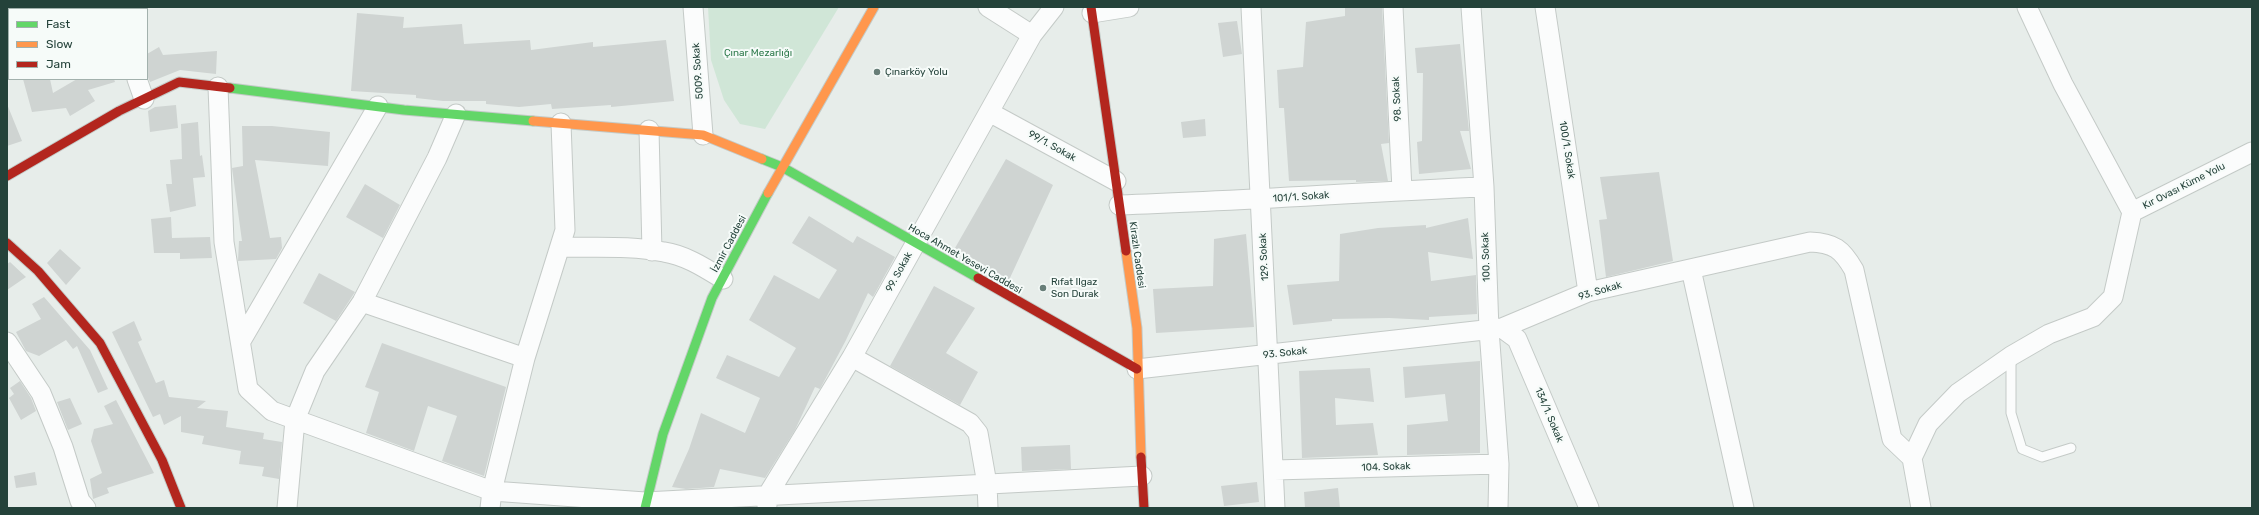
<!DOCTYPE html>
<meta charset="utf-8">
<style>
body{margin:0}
#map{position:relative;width:2259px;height:515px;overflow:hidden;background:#e7edea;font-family:Rubik,sans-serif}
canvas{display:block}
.frame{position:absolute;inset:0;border:8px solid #24423a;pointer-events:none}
.legend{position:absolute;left:8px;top:8px;width:140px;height:72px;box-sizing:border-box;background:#f6fbf9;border:1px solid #a2b1ad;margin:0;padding:5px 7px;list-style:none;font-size:12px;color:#24423a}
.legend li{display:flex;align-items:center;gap:8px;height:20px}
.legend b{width:20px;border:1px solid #a2b1ad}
</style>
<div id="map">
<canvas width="2259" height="515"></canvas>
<div class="frame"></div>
<ul class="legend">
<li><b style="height:5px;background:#63d668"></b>Fast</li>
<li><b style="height:5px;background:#ff974d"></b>Slow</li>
<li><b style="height:5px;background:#b3261e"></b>Jam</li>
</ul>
</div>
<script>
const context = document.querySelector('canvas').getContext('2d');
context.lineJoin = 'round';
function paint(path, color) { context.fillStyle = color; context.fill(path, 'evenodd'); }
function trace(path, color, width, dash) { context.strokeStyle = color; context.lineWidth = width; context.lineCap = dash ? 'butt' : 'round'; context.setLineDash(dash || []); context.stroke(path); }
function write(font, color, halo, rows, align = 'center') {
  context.font = font + ' Rubik,sans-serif'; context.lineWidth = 4; context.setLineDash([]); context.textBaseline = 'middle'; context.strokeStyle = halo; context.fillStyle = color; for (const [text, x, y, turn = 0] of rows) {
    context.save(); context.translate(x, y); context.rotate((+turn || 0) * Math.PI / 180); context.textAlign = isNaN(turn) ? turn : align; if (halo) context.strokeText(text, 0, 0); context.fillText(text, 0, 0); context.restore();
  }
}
const green = new Path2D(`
 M708,7H839L765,129L740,124L724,100L711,60Z`);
const building = new Path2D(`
 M1345,7H1382L1389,143L1381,144L1388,181L1356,182V180L1289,181L1284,108H1279L1277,70L1303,67L1306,22L1345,16Z
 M357,13L404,17L403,28L462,24L464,44L530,40L531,50L593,42V47L666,40L674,101L611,107V105L552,109L551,104L519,107L486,104V101H443L416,98V95L351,91Z
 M1237,21L1242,54L1223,57L1218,23Z
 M1460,44L1469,131H1460L1471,169L1419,174L1417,142L1422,141L1423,73H1417L1415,48Z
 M159,47L163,55L217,51L216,74L180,70L150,82L147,75V54Z
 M23,79H50L53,93L77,79H114L115,82L88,90L95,101L70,116L66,108L32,112Z
 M7,104L22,141L7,146Z
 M176,105L178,128L150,132L148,111L155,107Z
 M1205,119L1206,136L1183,138L1181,122Z
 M198,122L200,156L202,155L205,177L193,178L196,206L170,212L166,184H172L170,160L182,159L181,124Z
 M242,126H272L330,132L328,166L255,160L270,238L281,237L282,248L276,259L238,261L239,241H242L232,168L243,166Z
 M1006,159L1053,185L1009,280L955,248Z
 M1659,172L1673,261L1606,277L1599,220L1607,219L1600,177Z
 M365,184L400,205L383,238L346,217Z
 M809,216L853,243L857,236L895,257L873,297L868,293L846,340L820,389L815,387L795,430L765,478L720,469L714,487L686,489L672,487L689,449L701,413L745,433L760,398L716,378L727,355L779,377L796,348L749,320L774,275L819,299L837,270L792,243Z
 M171,217L172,238L210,237L212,258L180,259V253H154L151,219Z
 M1468,218L1473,259L1428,252L1431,281L1476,275L1477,314L1429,317V320L1389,318L1332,319V321L1293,325L1287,285L1339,281L1340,234L1378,228L1426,225V228Z
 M1246,234L1254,327L1156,333L1153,289L1213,286L1214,239Z
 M60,249L81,268L66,285L47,263Z
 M10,262L26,277L7,290V264Z
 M319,273L355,292L336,321L303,303Z
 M934,286L975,308L946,353L978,372L960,405L890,366Z
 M44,297L90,350L108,389L98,393L77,346L73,349L66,340L39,356L26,351L16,332L41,319L32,304Z
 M134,321L142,340L138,342L156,383L164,380L169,397L206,401L197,408L228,411L226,427L264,433L263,439L282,442L279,479L262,476L264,467L239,464L241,451L202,444L204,436L181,432V416L164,425L160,414L153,417L112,332Z
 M382,343L506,387L484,476L442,461L457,416L428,406L414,451L366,433L379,392L365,387Z
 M1480,361V453L1407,455V425L1448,421L1445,394L1405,398L1403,367Z
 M1370,368L1374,402L1335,398L1336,425L1373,423L1378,455L1302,458L1299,371Z
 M20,381L31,398L36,411L21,420L9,398L14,394L10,388Z
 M70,398L82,424L68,430L57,402Z
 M116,400L154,473L107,488L109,493L93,499L90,479L102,473L91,441L94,429L113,424L104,406Z
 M1070,445L1071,469L1022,471L1021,447Z
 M35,472L37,485L16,488L14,476Z
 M1257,482L1259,502L1224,506L1221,486Z
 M1338,488L1340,508H1305L1304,492Z`);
const lane = new Path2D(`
 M2011,356V413L2022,449L2042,457L2071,448`);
const street = new Path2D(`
 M113,7V9
 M693,7L703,135
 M988,7L1032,35
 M1251,7L1275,508
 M1393,7L1402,190
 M1471,7L1484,187L1489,330L1499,464L1498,508
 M1545,7L1588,292
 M2027,7L2063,84L2132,212
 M1092,13L1129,7
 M137,79L144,99
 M218,87L224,242L248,389L272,411L492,491L645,502L1142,476
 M989,112L1116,181
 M649,130L652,251
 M1119,205C1241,201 1362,192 1484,187
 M560,247C594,248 630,245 664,252C685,255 705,268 723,279
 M1691,269L1744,508
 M362,302L525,358
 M1502,328L1517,339L1589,508
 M241,341L378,106
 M7,342L41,393L63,447L80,501L86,508
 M852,357L970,423L978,433L987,484L988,508
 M1137,369L1502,328L1588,292L1810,242C1834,243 1842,249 1854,270L1892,439L1912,458
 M1274,470L1499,464
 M767,506V496L852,357L1032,35L1054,7
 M287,508L295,420L315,371L362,302L437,158L456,114
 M490,508L492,491L525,358L565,230L561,123
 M1921,508L1912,458L1928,424L1958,393L2011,356L2049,334L2093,317L2113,297L2132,212L2252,152`);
const fast = new Path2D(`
 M230,88L404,110L533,121
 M762,159L782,167L978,278
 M645,508L663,434L712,298L768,193`);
const slow = new Path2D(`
 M533,121L703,135L762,159
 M768,193L874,7
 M1126,251L1137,328L1141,457`);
const jam = new Path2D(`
 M1091,7L1126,251
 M7,176L119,111L179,82L230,88
 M7,243L38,271L100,343L162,460L181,508
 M978,278L1137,369
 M1141,457L1144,508`);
const markers = [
 [877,72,4,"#687e78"],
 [1043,288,4,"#687e78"]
];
const parkNames = [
 ["Çınar Mezarlığı",758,53]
];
const streetNames = [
 ["5009. Sokak",698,71,-94],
 ["98. Sokak",1397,99,-93],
 ["99/1. Sokak",1052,146,29],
 ["100/1. Sokak",1567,150,81],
 ["Kır Ovası Küme Yolu",2184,186,-27],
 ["101/1. Sokak",1301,197,-4],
 ["İzmir Caddesi",729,244,-62],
 ["Kirazlı Caddesi",1137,255,82],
 ["129. Sokak",1264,257,-93],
 ["100. Sokak",1486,257,-92],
 ["Hoca Ahmet Yesevi Caddesi",965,259,30],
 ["99. Sokak",899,272,-61],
 ["93. Sokak",1600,291,-16],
 ["93. Sokak",1285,353,-6],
 ["134/1. Sokak",1549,415,67],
 ["104. Sokak",1386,467,-2]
];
const poiNames = [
 ["Çınarköy Yolu",885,72],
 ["Rıfat Ilgaz",1051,282],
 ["Son Durak",1051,294]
];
paint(green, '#d0e6d7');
paint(building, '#cfd4d2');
trace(lane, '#c4cac7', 11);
trace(street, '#c4cac7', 21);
trace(fast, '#c3cac7', 11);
trace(slow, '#c3cac7', 11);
trace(jam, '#c3cac7', 11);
trace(lane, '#fbfcfc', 9);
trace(street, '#fbfcfc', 19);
trace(fast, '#63d668', 9);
trace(slow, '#ff974d', 9);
trace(jam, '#b3261e', 9);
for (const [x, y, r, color] of markers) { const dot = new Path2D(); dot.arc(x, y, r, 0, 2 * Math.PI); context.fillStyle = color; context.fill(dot); trace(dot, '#f6fbf9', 1.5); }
write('10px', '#2d7a4b', '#f6fbf9', parkNames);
write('10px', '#24423a', '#f6fbf9', streetNames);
write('10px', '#24423a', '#f6fbf9', poiNames, 'left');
</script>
